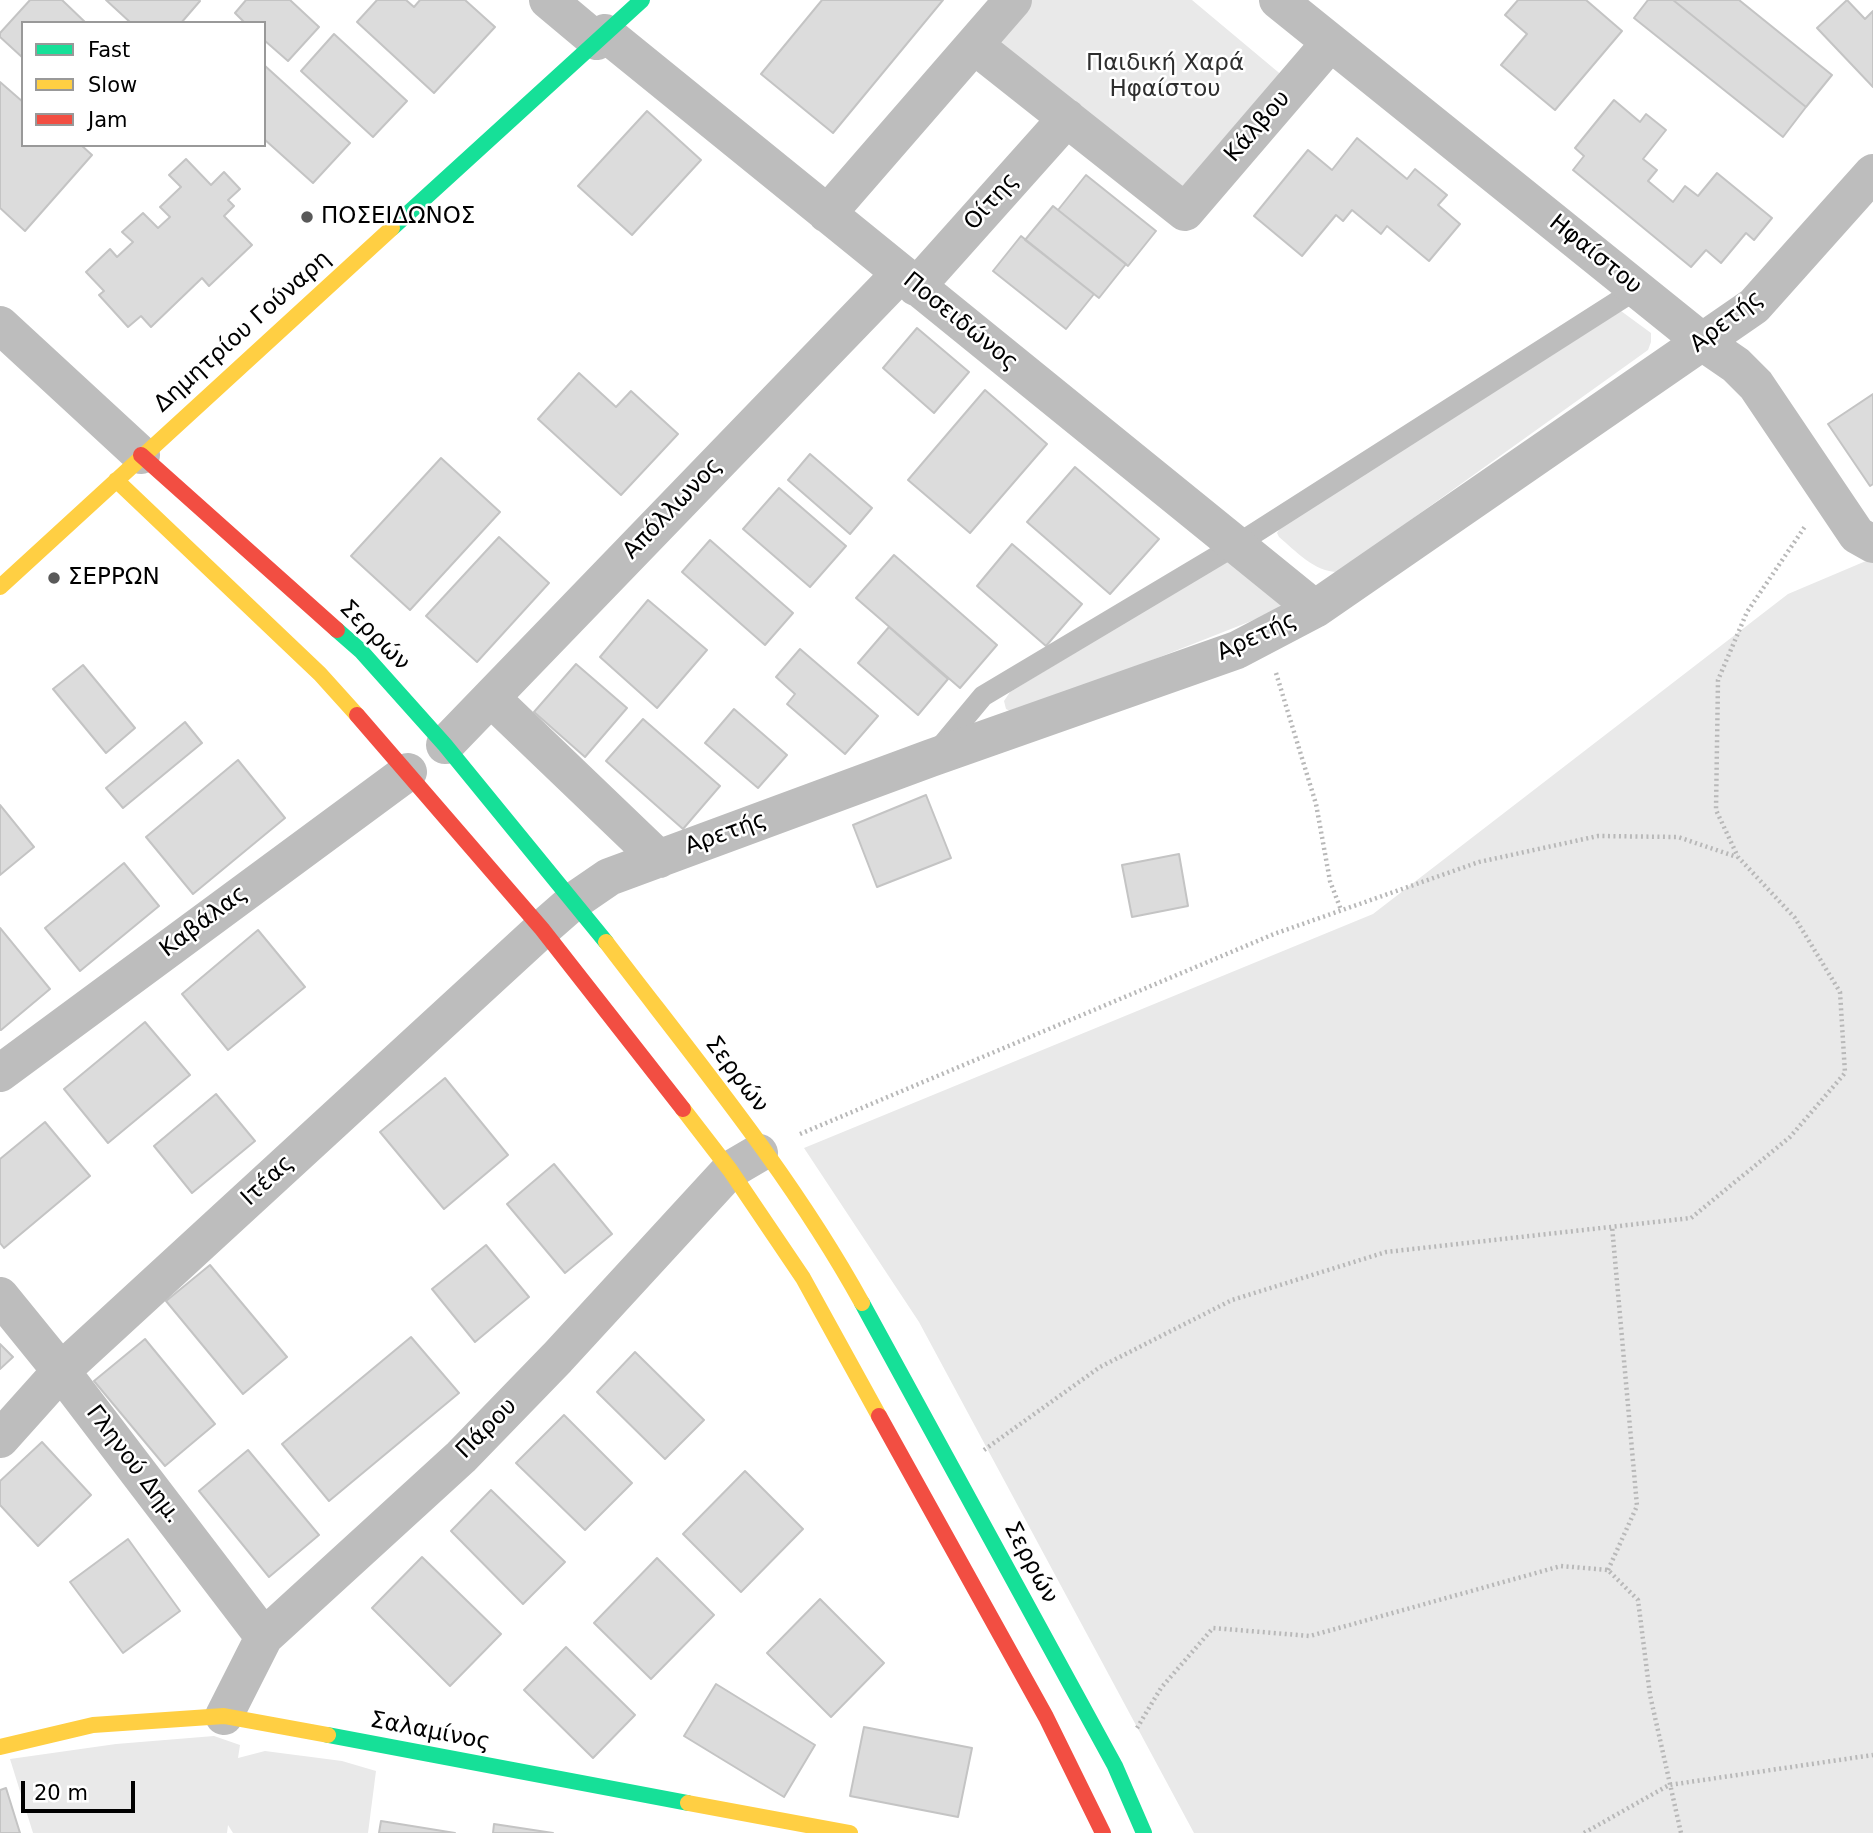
<!DOCTYPE html>
<meta charset="utf-8">
<style>
body{margin:0}
#map{position:relative;width:1873px;height:1833px;overflow:hidden;background:#fff;font-family:"DejaVu Sans",sans-serif}
canvas{display:block}
.legend{position:absolute;left:21px;top:21px;width:245px;height:126px;box-sizing:border-box;background:#fff;border:2px solid #999;margin:0;padding:9px 12px;list-style:none;font-size:21px;color:#000}
.legend li{display:flex;align-items:center;gap:14px;height:35px}
.legend b{width:35px;border:2px solid #999}
.scale{position:absolute;left:21px;top:1781px;width:114px;height:32px;box-sizing:border-box;border:4px solid #000;border-top:0;padding-left:9px;font-size:21px;line-height:24px;white-space:nowrap;color:#000;-webkit-text-stroke:5px #fff;paint-order:stroke}
</style>
<div id="map">
<canvas width="1873" height="1833"></canvas>
<ul class="legend">
<li><b style="height:9px;background:#16e098"></b>Fast</li>
<li><b style="height:9px;background:#ffcf43"></b>Slow</li>
<li><b style="height:9px;background:#f24e42"></b>Jam</li>
</ul>
<div class="scale">20 m</div>
</div>
<script>
const context = document.querySelector('canvas').getContext('2d');
context.lineJoin = 'round';
function paint(path, color) { context.fillStyle = color; context.fill(path, 'evenodd'); }
function trace(path, color, width, dash) { context.strokeStyle = color; context.lineWidth = width; context.lineCap = dash ? 'butt' : 'round'; context.setLineDash(dash || []); context.stroke(path); }
function write(font, color, halo, rows, align = 'center') {
  context.font = font + ' "DejaVu Sans",sans-serif'; context.lineWidth = 5; context.setLineDash([]); context.textBaseline = 'middle'; context.strokeStyle = halo; context.fillStyle = color; for (const [text, x, y, turn = 0] of rows) {
    context.save(); context.translate(x, y); context.rotate((+turn || 0) * Math.PI / 180); context.textAlign = isNaN(turn) ? turn : align; if (halo) context.strokeText(text, 0, 0); context.fillText(text, 0, 0); context.restore();
  }
}
const green = new Path2D(`
 M1032,0H1192L1284,77L1187,193L994,46Z
 M1621,311L1651,333V342L1648,350L1338,572C1314,572 1296,551 1279,537L1277,533L1280,528Z
 M1246,549L1288,597L1274,612L1028,709L1014,713L1006,709L1004,701L1010,692Z
 M1873,558V1833H1194L919,1322L804,1148L1373,914L1788,594Z
 M214,1736L240,1745L238,1758L265,1751L342,1761L376,1771L368,1833H233L228,1825L227,1833H33L10,1759L116,1744Z`);
const building = new Path2D(`
 M30,0H62L86,23H23V58L0,37V33Z
 M106,0H199L200,1L181,23H131Z
 M246,0H290L319,27L288,61L264,40V23H245L235,13Z
 M377,0H406L414,7L420,0H465L495,27L434,93L357,22Z
 M822,0H943L833,133L761,74Z
 M1518,0H1586L1622,31L1555,110L1501,65L1527,34L1505,15Z
 M1648,0H1673L1806,107L1783,137L1634,18Z
 M1673,0H1739L1832,75L1806,107Z
 M1847,0L1865,19L1873,11V87L1817,28Z
 M334,34L407,101L373,137L301,71Z
 M264,65L350,143L313,183L264,139Z
 M0,82L23,102V145H81L92,155L25,231L0,208Z
 M1614,100L1640,122L1646,114L1666,130L1643,159L1657,170L1648,181L1673,202L1685,186L1698,196L1717,173L1772,218L1754,240L1746,233L1721,263L1706,250L1691,267L1573,170L1584,156L1575,148Z
 M647,111L701,160L632,235L578,186Z
 M1357,138L1407,179L1415,169L1447,195L1438,205L1460,224L1429,261L1387,226L1381,234L1352,210L1343,221L1336,215L1302,256L1254,216L1308,150L1332,170Z
 M186,159L211,185L224,172L240,189L228,200L234,206L224,216L252,245L209,286L202,278L151,327L141,316L128,327L99,295L104,291L86,272L110,249L117,257L133,242L122,232L143,213L158,228L170,217L160,207L181,187L169,175Z
 M1086,175L1156,231L1128,266L1058,210Z
 M1053,206L1126,264L1099,298L1025,240Z
 M1021,236L1094,294L1066,329L993,271Z
 M917,328L969,372L934,413L883,368Z
 M579,373L616,407L631,391L678,434L621,495L538,419Z
 M985,390L1047,444L970,533L908,480Z
 M1873,394V484L1870,486L1828,424Z
 M810,454L872,508L850,534L788,480Z
 M441,458L500,512L410,610L351,556Z
 M1075,467L1159,539L1110,594L1027,522Z
 M779,488L846,546L810,587L743,529Z
 M499,537L549,583L477,662L426,616Z
 M710,540L793,613L765,645L682,572Z
 M1012,544L1082,604L1046,646L977,586Z
 M894,555L997,645L960,688L856,598Z
 M648,600L707,650L657,708L600,657Z
 M889,627L948,679L918,715L858,663Z
 M800,649L878,716L845,754L787,704L795,694L776,677Z
 M576,664L627,708L585,757L534,712Z
 M83,665L135,728L106,753L53,689Z
 M734,709L787,755L758,788L705,743Z
 M643,719L720,786L683,829L606,761Z
 M185,722L202,743L123,808L106,788Z
 M238,760L285,818L193,894L146,837Z
 M926,795L951,858L877,887L853,825Z
 M0,805L34,847L0,875Z
 M1179,854L1188,906L1132,917L1122,865Z
 M124,863L159,906L80,971L45,928Z
 M0,928L50,989L1,1030H0Z
 M258,930L305,987L228,1050L182,994Z
 M145,1022L190,1075L108,1143L64,1089Z
 M445,1078L508,1155L444,1209L380,1132Z
 M216,1094L255,1141L192,1193L154,1146Z
 M45,1122L90,1176L4,1248L0,1243V1159Z
 M554,1164L612,1234L565,1273L507,1204Z
 M486,1245L529,1297L475,1342L432,1289Z
 M210,1265L287,1357L243,1394L166,1301Z
 M411,1337L459,1393L329,1501L282,1444Z
 M145,1339L215,1424L165,1466L94,1381Z
 M0,1344L13,1357L0,1369Z
 M635,1352L704,1420L665,1459L597,1392Z
 M564,1415L632,1483L585,1530L516,1463Z
 M42,1442L91,1495L38,1546L0,1505V1481Z
 M248,1450L319,1535L269,1577L199,1491Z
 M745,1471L803,1529L741,1592L683,1534Z
 M491,1490L565,1562L523,1604L451,1531Z
 M128,1539L180,1611L123,1653L70,1582Z
 M422,1557L501,1634L450,1686L372,1608Z
 M657,1558L714,1615L651,1679L594,1623Z
 M820,1599L884,1663L831,1717L767,1653Z
 M566,1647L635,1715L593,1758L524,1690Z
 M716,1684L815,1745L784,1797L684,1736Z
 M864,1727L972,1748L958,1817L850,1796Z
 M6,1788L20,1833H0V1790Z
 M381,1821L455,1833H379Z
 M494,1824L553,1833H493Z`);
const path = new Path2D(`
 M1276,673L1316,804L1330,881L1341,910
 M800,1134L1274,934L1479,862L1598,836L1678,837L1737,857
 M984,1450L1100,1367L1232,1300L1386,1252L1691,1218L1790,1137L1845,1073L1840,992L1795,918L1738,857L1716,810L1718,680L1747,612L1806,525
 M1608,1570L1637,1506L1612,1226
 M1137,1728L1161,1688L1213,1628L1310,1636L1561,1566L1608,1570L1638,1600L1650,1695L1681,1833
 M1584,1833L1669,1785L1873,1755`);
const lane = new Path2D(`
 M938,750L983,696L1236,545L1637,289`);
const street = new Path2D(`
 M548,0L597,41
 M1278,0L1704,343L1736,365L1756,385L1857,535L1873,544
 M605,33L1315,609
 M974,45L1185,212L1330,43
 M827,214L1013,0
 M916,287L1067,118
 M0,325L141,455
 M491,698L659,859
 M445,745L900,274
 M0,1073L408,772
 M0,1296L61,1371L264,1637
 M0,1439L61,1371L542,929L574,901L609,877L931,758L1237,650L1315,609L1754,306L1873,173
 M224,1716L264,1637L461,1457L557,1358L730,1170L759,1153`);
const fast = new Path2D(`
 M392,228L642,0
 M337,630L361,651L445,745L606,942
 M862,1303L1115,1766L1144,1833
 M328,1735L688,1803`);
const slow = new Path2D(`
 M116,480L320,674L357,715
 M0,587L392,228
 M606,942C695,1059 791,1174 862,1303
 M683,1109L730,1170L803,1278L879,1416
 M0,1747L93,1725L224,1716L328,1735
 M688,1803L850,1833`);
const jam = new Path2D(`
 M141,455L337,630
 M357,715L542,929L683,1109
 M879,1416L1046,1717L1103,1833`);
const markers = [
 [307,217,7,"#595959"],
 [54,578,7,"#595959"]
];
const parkNames = [
 ["Παιδική Χαρά",1165,64],
 ["Ηφαίστου",1165,90]
];
const streetNames = [
 ["Κάλβου",1258,127,-49],
 ["Οίτης",992,202,-48],
 ["Ηφαίστου",1595,255,39],
 ["Ποσειδώνος",960,322,39],
 ["Αρετής",1727,322,-38],
 ["Δημητρίου Γούναρη",243,332,-42],
 ["Απόλλωνος",673,509,-46],
 ["Σερρών",374,636,45],
 ["Αρετής",1257,637,-25],
 ["Αρετής",726,834,-20],
 ["Καβάλας",204,922,-37],
 ["Σερρών",736,1075,53],
 ["Ιτέας",268,1181,-43],
 ["Πάρου",487,1429,-45],
 ["Γληνού Δημ.",133,1465,53],
 ["Σερρών",1030,1563,62],
 ["Σαλαμίνος",430,1732,11]
];
const poiNames = [
 ["ΠΟΣΕΙΔΩΝΟΣ",321,217],
 ["ΣΕΡΡΩΝ",68,578]
];
paint(green, '#e9e9e9');
paint(building, '#dcdcdc');
trace(building, '#c4c4c4', 2);
trace(path, '#b8b8b8', 4.5, [2, 3.5]);
trace(lane, '#bdbdbd', 21);
trace(street, '#bdbdbd', 38);
trace(fast, '#16e098', 16);
trace(slow, '#ffcf43', 16);
trace(jam, '#f24e42', 16);
for (const [x, y, r, color] of markers) { const dot = new Path2D(); dot.arc(x, y, r, 0, 2 * Math.PI); context.fillStyle = color; context.fill(dot); trace(dot, '#fff', 2.5); }
write('23px', '#2e2e2e', '#fff', parkNames);
write('23px', '#000', '#fff', streetNames);
write('23px', '#000', '#fff', poiNames, 'left');
</script>
